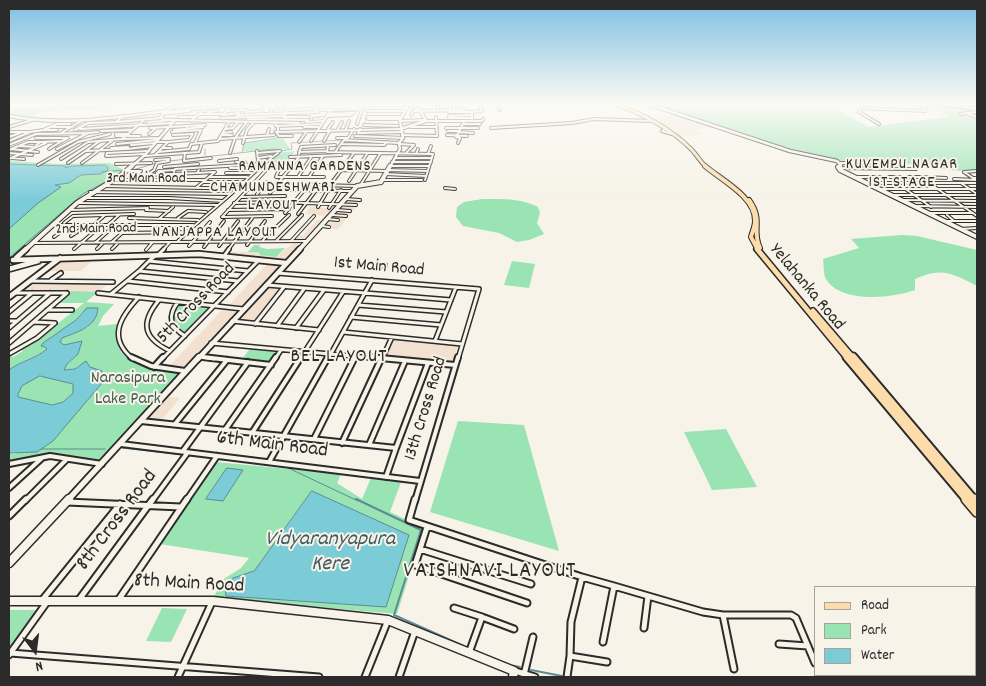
<!DOCTYPE html>
<style>
body{margin:0}
#map{position:relative;width:986px;height:686px;overflow:hidden;background:#f7f3e8;font-family:Dekko,sans-serif}
canvas{display:block}
.frame{position:absolute;inset:0;border:10px solid #2b2b2b;pointer-events:none}
.legend{position:absolute;left:814px;top:586px;width:162px;height:90px;box-sizing:border-box;background:#f7f3e8;border:1px solid #a5a39c;margin:0;padding:6px 9px;list-style:none;font-size:15px;color:#2b2b2b}
.legend li{display:flex;align-items:center;gap:10px;height:25px}
.legend b{width:25px;border:1px solid #a5a39c}
.north{position:absolute;left:10px;top:626px;width:50px;height:50px;-webkit-text-stroke:4px #f7f3e8;paint-order:stroke;rotate:165deg;font-size:14px;font-weight:700;line-height:20px;text-align:center;color:#2b2b2b}
.north::after{content:'';display:block;margin:auto;width:18px;height:22px;background:#2b2b2b;clip-path:polygon(50% 0,100% 100%,50% 72%,0 100%)}
</style>
<div id="map">
<canvas width="986" height="686"></canvas>
<div class="frame"></div>
<ul class="legend">
<li><b style="height:6px;background:#fddcac"></b>Road</li>
<li><b style="height:14px;background:#9ae3b3"></b>Park</li>
<li><b style="height:14px;background:#7cccd8"></b>Water</li>
</ul>
<div class="north">N</div>
</div>
<script>
const context = document.querySelector('canvas').getContext('2d');
context.lineJoin = 'round';
function paint(path, color) { context.fillStyle = color; context.fill(path, 'evenodd'); }
function trace(path, color, width, dash) { context.strokeStyle = color; context.lineWidth = width; context.lineCap = dash ? 'butt' : 'round'; context.setLineDash(dash || []); context.stroke(path); }
function write(font, color, halo, rows, align = 'center') {
  context.font = font + ' Dekko,sans-serif'; context.lineWidth = 4; context.setLineDash([]); context.textBaseline = 'middle'; context.strokeStyle = halo; context.fillStyle = color; for (const [text, x, y, turn = 0] of rows) {
    context.save(); context.translate(x, y); context.rotate((+turn || 0) * Math.PI / 180); context.textAlign = isNaN(turn) ? turn : align; if (halo) context.strokeText(text, 0, 0); context.fillText(text, 0, 0); context.restore();
  }
}
const built = new Path2D(`
 M674,113L712,127L697,130L703,134L681,137L676,133L678,131L676,130L669,128L655,118Z
 M347,199L362,200L338,229L324,228Z
 M332,204L340,205L307,240H292L297,235H303L317,220H321L324,216L305,214L310,207L329,208Z
 M295,242H304L286,261L227,256L229,252H249L275,257Z
 M94,259L81,271H48L61,260Z
 M269,262L281,264L241,307L228,306Z
 M31,281L111,282L85,302L58,303L70,291L16,292Z
 M267,286L283,287L254,323L236,321Z
 M225,307L239,309L183,368L170,365Z
 M393,338L459,344L452,363L384,358Z
 M163,396L180,398L161,421L143,418Z`);
const green = new Path2D(`
 M58,103H71L69,105L123,104L109,109L43,111L28,119L9,115V110L50,106Z
 M647,103H837L831,105L868,127L950,117L930,107L914,103H930L977,110L958,115L977,118V171H959L893,162L841,161L811,156Z
 M283,138L290,149L243,151L244,143Z
 M295,151L286,165L270,166L268,160L283,152Z
 M9,161L60,164L110,163L122,169L127,170L82,195L9,260Z
 M482,199C501,199 521,198 538,207L540,213L537,223L544,234L529,240L517,242L499,233L463,226L456,217L457,207L464,202Z
 M902,235L917,236L977,250V286C952,273 942,267 915,279V290C893,298 841,304 826,279C823,274 824,265 823,259L859,248L851,239Z
 M254,245H260L259,247L267,249L285,248L276,257L259,255L260,253L248,252Z
 M512,261L535,264L529,288L504,285Z
 M71,291L98,292L86,302L114,304L103,316L98,326L117,324C109,366 151,368 181,372L101,460L52,454L9,462V453L15,454L102,383L79,365L75,369L64,370L67,364L78,354L81,341L64,345L59,342L62,338L88,327L90,323L83,311L76,320L43,343L47,349C35,358 21,361 9,370V356L13,357L23,351L21,349L38,339L84,303H58Z
 M179,302L213,306L185,334L176,329L171,317Z
 M250,349L278,351L271,362L242,359Z
 M38,376L59,379L73,384V393L61,403L47,405L18,397C17,387 29,380 38,376Z
 M458,421L524,425L559,551L430,512Z
 M726,429L757,487L712,490L684,432Z
 M216,462L341,474L337,483L362,499L371,478L401,482L390,512L424,528L397,614L213,598L224,579L241,568L249,558L160,544ZM312,491L385,607L233,578L254,571Z
 M162,608L187,609L171,642L146,641Z
 M9,610H38L9,650Z`);
const water = new Path2D(`
 M9,164L66,166L65,168L72,166L105,165L108,167V170L100,174L81,175L69,183L55,185L61,187L38,203L9,229Z
 M87,308H98C97,327 77,332 62,338L60,342L64,345L82,341L78,354L67,364L64,370L75,369L86,361L90,367L102,371V383L53,441L37,452L9,453V370C21,361 35,359 47,349L45,347L41,346L43,343L76,320ZM40,376L73,384V393L63,402L52,405L18,397V394L22,386Z
 M227,468L243,470L223,501L206,499Z
 M312,491L409,535L386,607L226,596L225,586L233,578L254,571Z`);
const streamFar1 = new Path2D(`
 M953,108L967,109
 M353,140L365,122L369,104L390,103
 M356,140L388,141
 M205,149V155
 M242,152L244,143L278,138L273,131L276,127
 M170,161L273,149L281,151L292,149L291,143L342,140
 M129,171L157,163
 M102,172L123,170
 M9,258L83,194L107,181
 M122,448L184,455
 M41,449H105
 M188,455L214,458
 M218,459L284,466L358,501`);
const stream = new Path2D(`
 M356,499L421,530L394,615L466,647
 M476,651L489,657
 M509,665L520,667
 M531,670L562,676`);
const streetFar3 = new Path2D(`
 M318,103L315,110L362,109
 M438,103V110
 M454,103V110
 M461,103V110
 M495,103L500,110
 M863,103L859,112L879,124
 M291,105L317,104
 M326,105L364,104L357,124
 M326,107H363
 M272,108L316,106
 M372,108H407
 M861,108L925,111L926,106L913,103
 M446,110L447,103
 M227,111L246,110
 M367,111H405
 M165,112L249,103
 M208,112L217,111
 M246,112L260,111
 M260,112L263,103
 M449,112H472V119
 M472,112L482,111L480,103
 M163,114L190,111
 M200,114H224
 M270,114L274,103
 M328,114L354,113
 M960,114L977,112
 M968,114L977,117
 M223,115L231,105
 M224,115L239,113
 M411,115L414,111L465,110
 M123,116L116,122L161,118
 M327,116L351,115
 M449,116L472,115
 M179,117H196
 M367,117H401
 M221,118L284,116L291,103
 M236,118L238,115L318,112
 M449,118H472
 M248,119L308,120
 M284,119L285,117H309
 M314,119L326,118
 M368,119H400
 M175,120L299,123
 M191,121L206,108
 M400,121L425,120
 M426,121H482L483,119
 M148,122L164,121
 M306,122L323,121
 M88,123L116,122
 M275,123L276,126L322,124
 M70,124H57L50,127H72
 M463,124H480
 M364,125L398,126
 M9,127L32,120
 M50,127L43,130H57
 M278,127V132H276L279,136H292
 M304,127H320
 M411,127H437
 M150,128L205,125
 M187,128L185,131L201,130
 M446,128H478
 M491,128L572,123L594,119L652,121
 M80,129L172,123
 M225,129L233,128L238,122
 M328,129L333,122
 M338,129L342,122
 M346,129L349,121
 M360,129L358,133L401,132
 M665,129L662,131L672,134
 M75,130L88,123
 M174,130L203,127
 M101,131L132,130
 M448,131H459
 M9,132H28
 M172,132L185,131
 M278,132L400,129
 M459,132L473,133
 M61,133L83,120
 M88,133L98,132
 M223,133L231,132
 M116,134H129
 M149,134L156,128
 M222,135H232
 M267,135L269,129
 M402,135L437,136L436,117
 M447,135L467,136
 M116,136H140
 M355,136L383,137
 M9,137L20,133
 M382,137L403,138
 M36,138H68L62,141L41,142
 M337,138H348L354,129
 M123,139L160,138
 M220,139L274,135
 M9,141L30,132L43,130
 M311,141L331,110
 M324,141L330,130
 M78,142L110,134
 M156,142H167
 M299,142L307,131
 M195,143L201,130
 M243,143L247,130L253,123
 M458,143L460,138L456,137L464,122
 M117,144L158,140
 M342,144L384,145L387,142
 M400,144L414,145L407,152
 M9,145L36,134L88,133L57,149
 M131,145L155,143
 M20,146L36,147
 M328,146L327,152L433,154L425,180
 M111,148L128,147
 M162,148H171
 M11,149L38,152
 M49,149L62,141
 M127,149L153,146
 M9,150L28,142H41L36,145
 M86,151L126,149
 M159,151L168,142L189,140L193,134L173,135
 M257,151L258,161L265,160
 M299,152L327,151
 M335,152L344,140L399,143
 M9,153L32,155
 M107,153L106,156L145,154
 M107,153L149,151
 M185,153L184,161L211,158
 M230,153L235,138L246,123
 M257,153L280,151
 M299,154L301,147L335,145
 M416,154L418,149
 M428,154L431,146
 M155,155L158,152L189,149L191,144L218,141L229,122
 M144,156L199,152L202,143
 M290,157L341,155
 M12,158L24,159
 M258,158L271,156
 M395,158H432
 M9,159L46,143
 M61,159L88,142L122,139L143,121
 M155,160L169,159
 M219,161L237,159
 M236,162H245
 M392,162H431
 M68,163L100,141
 M82,163L112,141
 M840,163H894
 M116,164L151,163
 M38,165L78,142
 M281,165L276,177H324
 M316,166H335
 M390,166H429
 M883,166H900
 M164,167L198,164
 M230,168H257
 M838,168L916,169
 M199,170L197,173L214,172
 M341,170L387,171
 M387,170L428,171
 M127,171H141L136,175
 M174,172L175,169L260,164
 M964,172L973,178H977
 M964,172L977,171
 M157,173L159,171L174,170
 M226,173H252
 M385,174L426,176
 M148,175L197,173
 M209,177H247
 M298,177L312,156
 M309,177L323,156
 M855,177H920L977,216
 M922,177L946,178
 M954,179L977,180
 M114,180H206
 M140,180L154,170L157,163L169,161
 M382,180H422
 M333,181L354,153
 M349,181L367,154
 M204,182H243
 M866,183H961
 M897,183L931,207
 M977,183H961L977,194
 M278,184L357,186
 M361,184L380,154
 M104,186L353,191
 M197,187L215,172
 M445,188L455,189
 M880,189H977
 M90,192L231,194
 M270,193L299,157
 M257,194L267,182
 M890,195H977
 M241,197L285,196
 M86,198H169L223,201
 M346,199L360,200
 M903,200L977,201
 M78,203L217,205
 M234,203L281,202L356,205
 M915,206L977,207
 M318,207L328,190
 M329,208L341,190
 M69,210L148,208L146,210L169,211
 M228,210L289,209
 M337,210L350,211
 M285,213L305,189
 M929,213H973
 M298,214L317,189
 M332,215L346,216
 M947,215L954,221
 M222,217L269,167
 M222,217L272,216
 M129,218L198,220
 M160,218L173,207
 M178,218L188,211L206,212
 M328,219L338,220
 M945,221H977
 M64,223L73,216L134,214
 M95,224L104,216
 M52,225H193
 M108,225L119,215
 M322,226L329,227
 M960,229L977,228
 M122,233L187,232
 M71,236L87,225
 M54,237L70,225
 M263,240L289,215
 M277,240L302,215
 M178,241C195,224 213,210 231,194C247,180 260,165 278,153
 M291,241L314,216
 M96,242L115,225
 M112,242L131,225
 M33,243L308,241
 M247,245L265,221
 M189,246L210,222
 M219,246L238,221
 M204,247L224,221
 M74,249L102,225
 M97,249L103,243
 M112,249L118,243
 M146,250L152,243
 M163,250L170,242
 M228,250L253,217`);
const streetFar2 = new Path2D(`
 M158,255L164,249
 M155,256L149,261L248,271
 M224,256L229,249
 M384,268L385,265
 M139,271L149,261
 M277,273L479,289L458,359
 M51,280L61,273
 M30,281L113,282
 M128,281L228,292
 M267,285L451,300
 M15,293H66
 M98,293L243,309
 M111,294L139,271L238,281
 M159,300C140,323 143,338 170,351
 M178,302C167,316 170,327 185,336
 M358,305L446,312
 M47,310H72
 M9,312L32,293
 M351,317L441,325
 M9,321H16
 M232,321L319,330
 M255,324L284,287
 M277,326L304,289
 M9,328L50,293
 M296,328L324,290
 M343,332L462,344
 M435,341L456,287
 M9,343L67,293
 M211,343L384,359
 M9,354L37,338L55,323L34,322
 M200,357L214,359
 M133,359C107,338 120,317 139,297
 M162,359L259,260
 M275,359L281,350
 M300,359L343,292
 M328,359L372,280
 M355,359L356,356
 M382,359L392,337`);
const streetFar1 = new Path2D(`
 M131,357L151,366L185,371
 M203,357L271,365
 M370,357L455,365
 M154,367L163,357
 M141,421L396,448L386,477
 M175,424L227,360
 M225,430L276,357
 M252,433L301,357
 M314,439L355,357
 M342,443L382,357
 M121,444L420,481
 M369,445L405,361
 M396,448L428,363
 M183,451L248,362
 M269,462L328,357
 M9,464L50,456L102,464
 M9,488L42,458
 M25,501L66,460
 M152,501L188,452
 M186,501L217,456
 M415,501L458,357`);
const street = new Path2D(`
 M415,499L409,520L582,577L571,622L570,656
 M67,502L181,507
 M9,516L26,499
 M427,527L415,565L527,603
 M420,549L531,584
 M582,577L614,586
 M975,597H977
 M43,599L120,504
 M119,599L187,499
 M78,601L153,499
 M454,608L482,617
 M723,615L734,669
 M975,622L977,625
 M644,628L648,596
 M603,642L614,586L703,612L723,615H791L796,618L815,663
 M779,644L808,646
 M10,653L319,677
 M469,653L482,617L514,629
 M9,655L47,602
 M515,671L535,677
 M524,675L533,637
 M819,675L820,677
 M941,675L942,677
 M974,675L975,677
 M178,677L212,602
 M365,677L388,620
 M399,677L415,631
 M567,677L570,656L607,662`);
const secondaryFar4 = new Path2D(`
 M645,103L790,151L837,161L841,165L838,167
 M934,103L977,109
 M9,116C62,126 113,118 166,111
 M175,120H163L161,117L164,112L180,103
 M400,129L426,121L420,110L407,103
 M131,167L145,155L175,120
 M390,167L400,149L399,143L403,138L400,120L409,104`);
const secondaryFar3 = new Path2D(`
 M840,166L838,167L840,170L977,237
 M25,250L77,203L120,176L132,166
 M299,250L357,186L381,182L390,166`);
const secondaryFar2 = new Path2D(`
 M16,258L26,249
 M13,260L199,254L286,263
 M9,269L38,261
 M9,297L60,258
 M198,359L300,249`);
const secondaryFar1 = new Path2D(`
 M67,501L199,357`);
const secondary = new Path2D(`
 M9,563L69,499
 M9,601H213L388,620L514,671L513,677`);
const primaryFar4 = new Path2D(`
 M613,103C641,113 669,127 691,149C696,154 700,161 706,167`);
const primaryFar3 = new Path2D(`
 M705,166C720,179 756,197 755,221C755,227 752,232 751,237L758,250
 M749,200C764,221 751,230 760,248`);
const primaryFar2 = new Path2D(`
 M757,249L848,359
 M813,311L854,359`);
const primaryFar1 = new Path2D(`
 M847,357L968,501
 M853,357L975,501`);
const primary = new Path2D(`
 M966,499L977,512
 M974,499L977,503`);
const farStreetnames = [
 ["3rd Main Road",146,180],
 ["2nd Main Road",96,230,-1]
];
const farNeighbourhoodnames = [
 ["KUVEMPU NAGAR",902,166],
 ["1ST STAGE",902,184],
 ["RAMANNA GARDENS",305,168],
 ["CHAMUNDESHWARI",273,189],
 ["LAYOUT",273,207],
 ["NANJAPPA LAYOUT",215,234]
];
const streetNames = [
 ["1st Main Road",379,268,5],
 ["Yelahanka Road",806,288,50],
 ["5th Cross Road",197,304,-46],
 ["13th Cross Road",427,409,-73]
];
const parkNames = [
 ["Narasipura",128,380],
 ["Lake Park",128,401]
];
const quarterNames = [
 ["BEL LAYOUT",339,358]
];
const nearStreetnames = [
 ["6th Main Road",272,446,7],
 ["8th Cross Road",118,521,-53],
 ["8th Main Road",189,585,3]
];
const nearWaternames = [
 ["Vidyaranyapura",330,541],
 ["Kere",330,566]
];
const nearNeighbourhoodnames = [
 ["VAISHNAVI LAYOUT",490,573]
];
paint(built, '#f2e1d0');
paint(green, '#9ae3b3');
paint(water, '#7cccd8');
trace(water, '#5c8c93', 1);
trace(streamFar1, '#5c8c93', 1);
trace(stream, '#5c8c93', 2);
trace(streetFar3, '#2b2b2b', 4);
trace(streetFar2, '#2b2b2b', 6);
trace(streetFar1, '#2b2b2b', 8);
trace(street, '#2b2b2b', 9);
trace(secondaryFar4, '#2b2b2b', 4.5);
trace(secondaryFar3, '#2b2b2b', 6);
trace(secondaryFar2, '#2b2b2b', 8);
trace(secondaryFar1, '#2b2b2b', 9);
trace(secondary, '#2b2b2b', 11);
trace(primaryFar4, '#2b2b2b', 5);
trace(primaryFar3, '#2b2b2b', 6);
trace(primaryFar2, '#2b2b2b', 8);
trace(primaryFar1, '#2b2b2b', 11);
trace(primary, '#2b2b2b', 12);
trace(streetFar3, '#f7f3e8', 2);
trace(streetFar2, '#f7f3e8', 3);
trace(streetFar1, '#f7f3e8', 4);
trace(street, '#f7f3e8', 5);
trace(secondaryFar4, '#f7f3e8', 2.5);
trace(secondaryFar3, '#f7f3e8', 4);
trace(secondaryFar2, '#f7f3e8', 4.5);
trace(secondaryFar1, '#f7f3e8', 5.5);
trace(secondary, '#f7f3e8', 8);
trace(primaryFar4, '#fddcac', 3);
trace(primaryFar3, '#fddcac', 4);
trace(primaryFar2, '#fddcac', 5);
trace(primaryFar1, '#fddcac', 7);
trace(primary, '#fddcac', 9);
const sky = context.createLinearGradient(0, 0, 0, 199);
sky.addColorStop(0, '#7dbee2');
sky.addColorStop(0.52, '#fbfaf5');
sky.addColorStop(1, '#fbfaf500');
context.fillStyle = sky;
context.fillRect(0, 0, 986, 199);
write('15px', '#2b2b2b', '#f7f3e8', farStreetnames);
context.letterSpacing = '1px';
write('16px', '#2b2b2b', '#f7f3e8', farNeighbourhoodnames);
context.letterSpacing = '0px';
write('18px', '#2b2b2b', '#f7f3e8', streetNames);
write('18px', '#47594d', '#f7f3e8', parkNames);
context.letterSpacing = '1px';
write('20px', '#2b2b2b', '#f7f3e8', quarterNames);
context.letterSpacing = '0px';
write('21px', '#2b2b2b', '#f7f3e8', nearStreetnames);
write('italic 22px', '#435b5f', '#f7f3e8', nearWaternames);
context.letterSpacing = '1px';
write('22px', '#2b2b2b', '#f7f3e8', nearNeighbourhoodnames);
context.letterSpacing = '0px';
</script>
